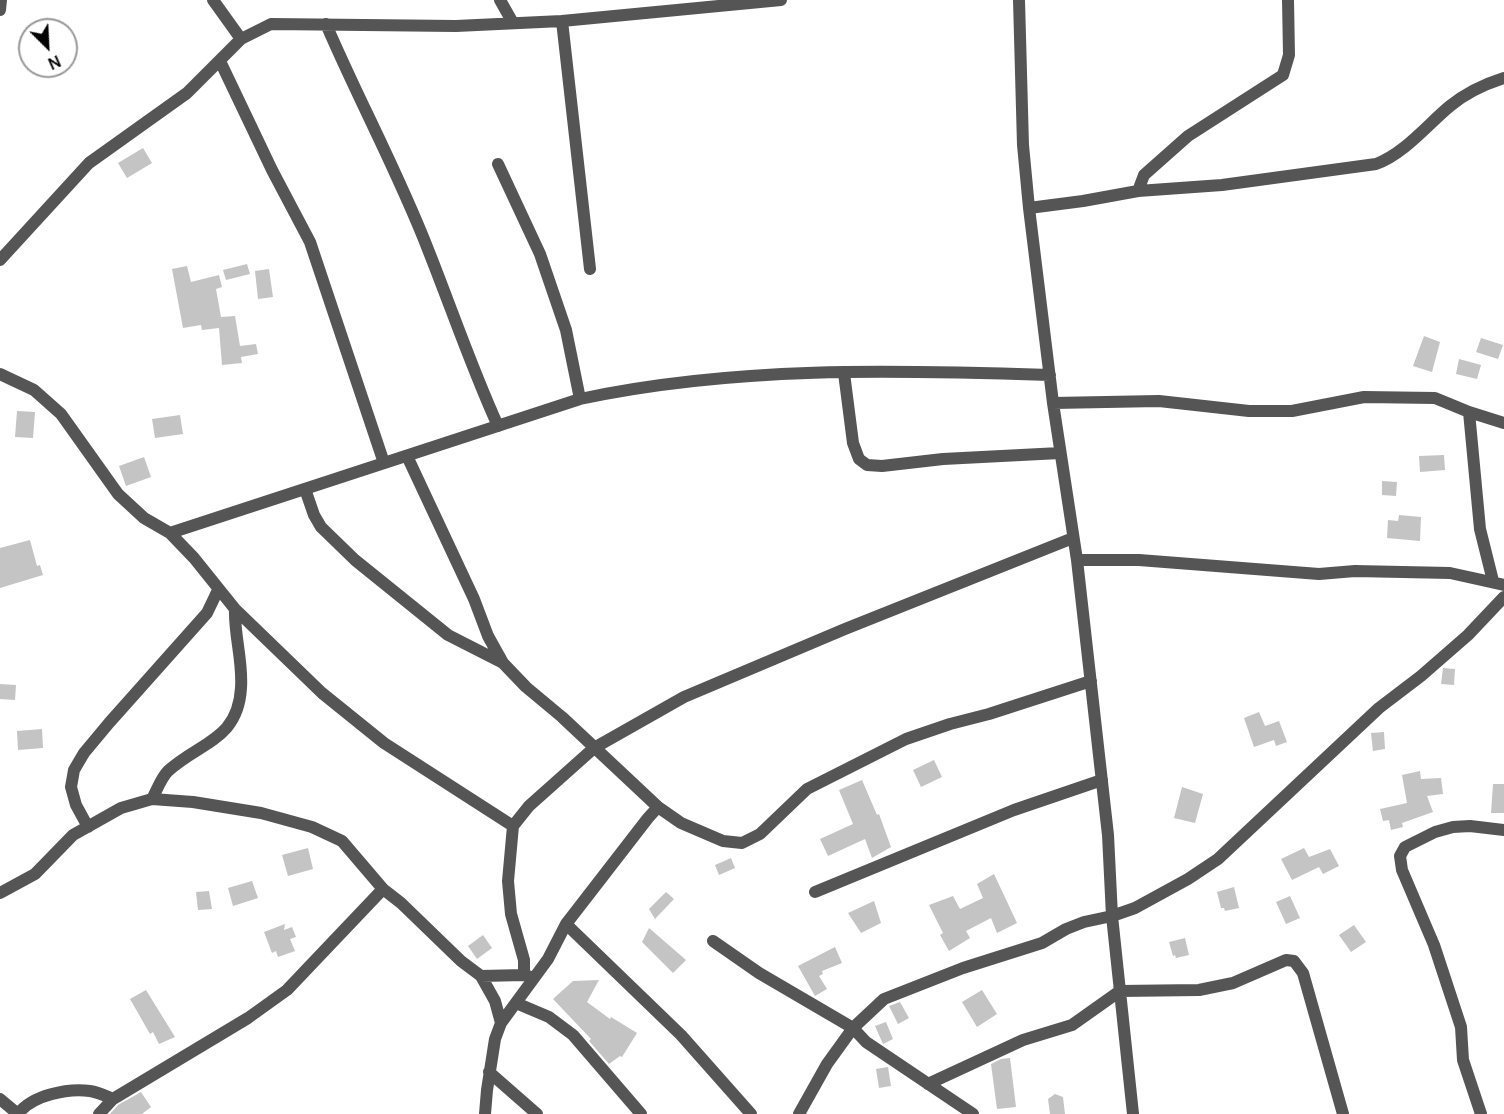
<!DOCTYPE html>
<style>
body{margin:0}
#map{position:relative;width:1504px;height:1114px;overflow:hidden;background:#fff;font-family:Manrope,sans-serif}
canvas{display:block}
.north{position:absolute;left:18px;top:18px;width:60px;height:60px;box-sizing:border-box;background:#fff;border:2px solid #999;border-radius:50%;rotate:156deg;font-size:16px;font-weight:700;line-height:24px;text-align:center;color:#000}
.north::after{content:'';display:block;margin:auto;width:21px;height:27px;background:#000;clip-path:polygon(50% 0,100% 100%,50% 72%,0 100%)}
</style>
<div id="map">
<canvas width="1504" height="1114"></canvas>
<div class="north">N</div>
</div>
<script>
const context = document.querySelector('canvas').getContext('2d');
context.lineJoin = 'round';
function paint(path, color) { context.fillStyle = color; context.fill(path, 'evenodd'); }
function trace(path, color, width, dash) { context.strokeStyle = color; context.lineWidth = width; context.lineCap = dash ? 'butt' : 'round'; context.setLineDash(dash || []); context.stroke(path); }
const building = new Path2D(`
 M143,148L152,163L127,178L118,163Z
 M247,264L250,274L226,280L223,270Z
 M187,266L191,282L219,275L222,287L216,289L221,317L235,316L240,346L256,344L258,354L241,357L242,363L222,365L219,328L202,330L201,325L183,328L172,269Z
 M269,269L273,297L258,299L255,271Z
 M1424,336L1440,342L1432,372L1413,366Z
 M1481,338L1503,345L1498,359L1476,352Z
 M1459,359L1481,365L1477,379L1456,374Z
 M17,411L35,412L33,438L15,437Z
 M180,415L183,434L155,438L152,419Z
 M1444,455L1445,470L1420,472L1419,456Z
 M144,457L151,477L126,486L119,466Z
 M1382,481L1397,482L1396,496L1382,495Z
 M1399,515L1421,517L1420,541L1387,538L1388,520L1398,521Z
 M30,540L37,566L40,565L43,575L0,588V548Z
 M1443,668L1455,669L1454,685L1441,684Z
 M0,684L16,685L15,700L0,699Z
 M1259,712L1265,726L1279,721L1287,742L1276,746L1274,740L1254,747L1244,718Z
 M42,729L43,748L18,750L17,731Z
 M1384,732L1385,749L1373,751L1371,733Z
 M934,760L942,777L921,787L913,770Z
 M1420,771L1421,779L1441,778L1443,794L1427,796L1433,812L1402,823L1403,827L1391,830L1389,820L1383,821L1380,809L1407,803L1402,775Z
 M862,780L877,815L879,814L891,847L872,858L865,839L828,856L820,839L853,824L839,790Z
 M1493,784H1504V813H1491Z
 M1182,787L1203,794L1195,823L1174,818Z
 M308,848L313,869L288,876L282,855Z
 M1304,848L1309,857L1330,849L1339,866L1323,874L1319,867L1292,880L1281,859Z
 M731,858L735,868L719,875L715,865Z
 M994,874L1017,923L997,933L991,918L966,931L970,938L949,951L940,935L943,933L929,905L953,896L960,909L983,898L977,884Z
 M252,881L258,898L233,906L228,888Z
 M1234,887L1239,908L1225,911L1224,908H1221L1217,892Z
 M209,891L212,909L198,910L196,892Z
 M666,892L674,899L655,919L649,909Z
 M1290,896L1300,918L1286,924L1276,902Z
 M874,901L881,923L861,933L848,913Z
 M285,924L284,930L292,927L296,937L290,939L295,951L278,957L276,951L272,953L264,932Z
 M1354,925L1366,942L1351,952L1339,935Z
 M649,928L686,960L673,973L642,942Z
 M483,935L492,948L477,959L468,946Z
 M1185,938L1189,955L1176,958L1175,955L1173,956L1169,942Z
 M835,947L842,963L822,971L823,974L819,976L827,989L815,996L798,966Z
 M599,980L587,1002L610,1019L611,1017L637,1033L622,1057L620,1056L609,1064L589,1041L591,1039L553,999L573,981Z
 M146,990L175,1037L159,1044L153,1032L150,1034L130,999Z
 M982,990L997,1014L977,1027L962,1002Z
 M900,1002L909,1018L898,1024L889,1006Z
 M886,1022L893,1039L883,1044L875,1026Z
 M1010,1058L1016,1107L997,1109L991,1064L1001,1059Z
 M888,1067L891,1086L879,1088L876,1069Z
 M141,1092L151,1107L142,1114H110L118,1105Z
 M1055,1094L1063,1097L1065,1114H1050L1048,1099Z`);
const street = new Path2D(`
 M213,0L241,39
 M500,0L513,23
 M1019,0L1023,145L1029,208L1053,403L1077,560L1108,835L1112,916L1133,1114
 M0,10L1,0
 M562,21L590,269
 M326,24C359,101 399,174 429,252C452,310 472,369 498,426
 M220,61L272,170L310,242L384,463
 M498,164L540,254L566,330L580,399
 M1138,191L1144,175L1188,136L1283,75L1289,55L1288,0
 M1029,208L1083,201L1138,191L1222,185L1376,164C1405,153 1427,125 1450,106C1466,93 1485,84 1504,78
 M0,260L89,163L187,93L241,39L271,24L456,26L562,21L781,0
 M844,373L853,443L859,459L867,465L882,466L943,459L1060,453
 M0,374L34,390L61,414L118,494L144,518L170,533L194,558L235,609L322,693L384,743L513,826
 M1053,403L1159,401L1249,411H1292L1364,397L1435,398L1469,412L1504,423
 M1469,412L1480,529L1493,581
 M407,456L474,599L488,636L503,663L526,687L562,717L658,807L648,818L566,924L548,959L501,1023L495,1039L487,1090L485,1114
 M305,489L314,515L321,527L355,560L448,635L503,663
 M170,533L580,399C734,366 893,370 1050,375
 M1077,560H1139L1319,574L1355,571L1450,573L1504,585
 M152,799C157,790 161,778 168,771C200,742 238,740 241,688C243,661 234,635 235,609
 M658,807L681,823L723,841L742,843L760,834L807,789L906,739L950,724L989,714L1091,681
 M88,827L76,805L71,787L74,770L84,753L109,723L207,613L218,590
 M815,892L1014,810L1102,780
 M0,893L35,874L73,835L121,808L152,799L193,802L261,813L312,827L342,841L383,889
 M566,924L681,1035L751,1114
 M713,941L759,973L853,1028L884,999L963,968L1042,943L1066,929L1084,922L1112,916L1135,908L1188,879L1218,859L1379,708L1421,676L1468,635L1504,597
 M524,975V960L511,914L508,881L513,826L529,806L594,748L684,697L845,629L1073,538
 M481,976L524,975L531,977
 M516,1003L549,1017L573,1035L641,1114
 M489,1072L537,1114
 M928,1084L1023,1040L1072,1025L1120,991L1199,990L1233,983L1286,960L1294,961L1303,973L1343,1114
 M0,1099L18,1114
 M18,1114C32,1095 68,1088 90,1091C98,1092 106,1096 113,1099
 M99,1114L113,1099L248,1018L287,990L383,889L401,903L461,961L481,976L495,1001L501,1023
 M799,1114L827,1064L853,1028L866,1042L973,1114
 M1481,1114L1463,1060L1461,1027L1434,945L1402,870L1400,856L1405,847L1435,832L1453,827L1470,826L1504,830`);
paint(building, '#c4c4c4');
trace(street, '#555', 12);
</script>
